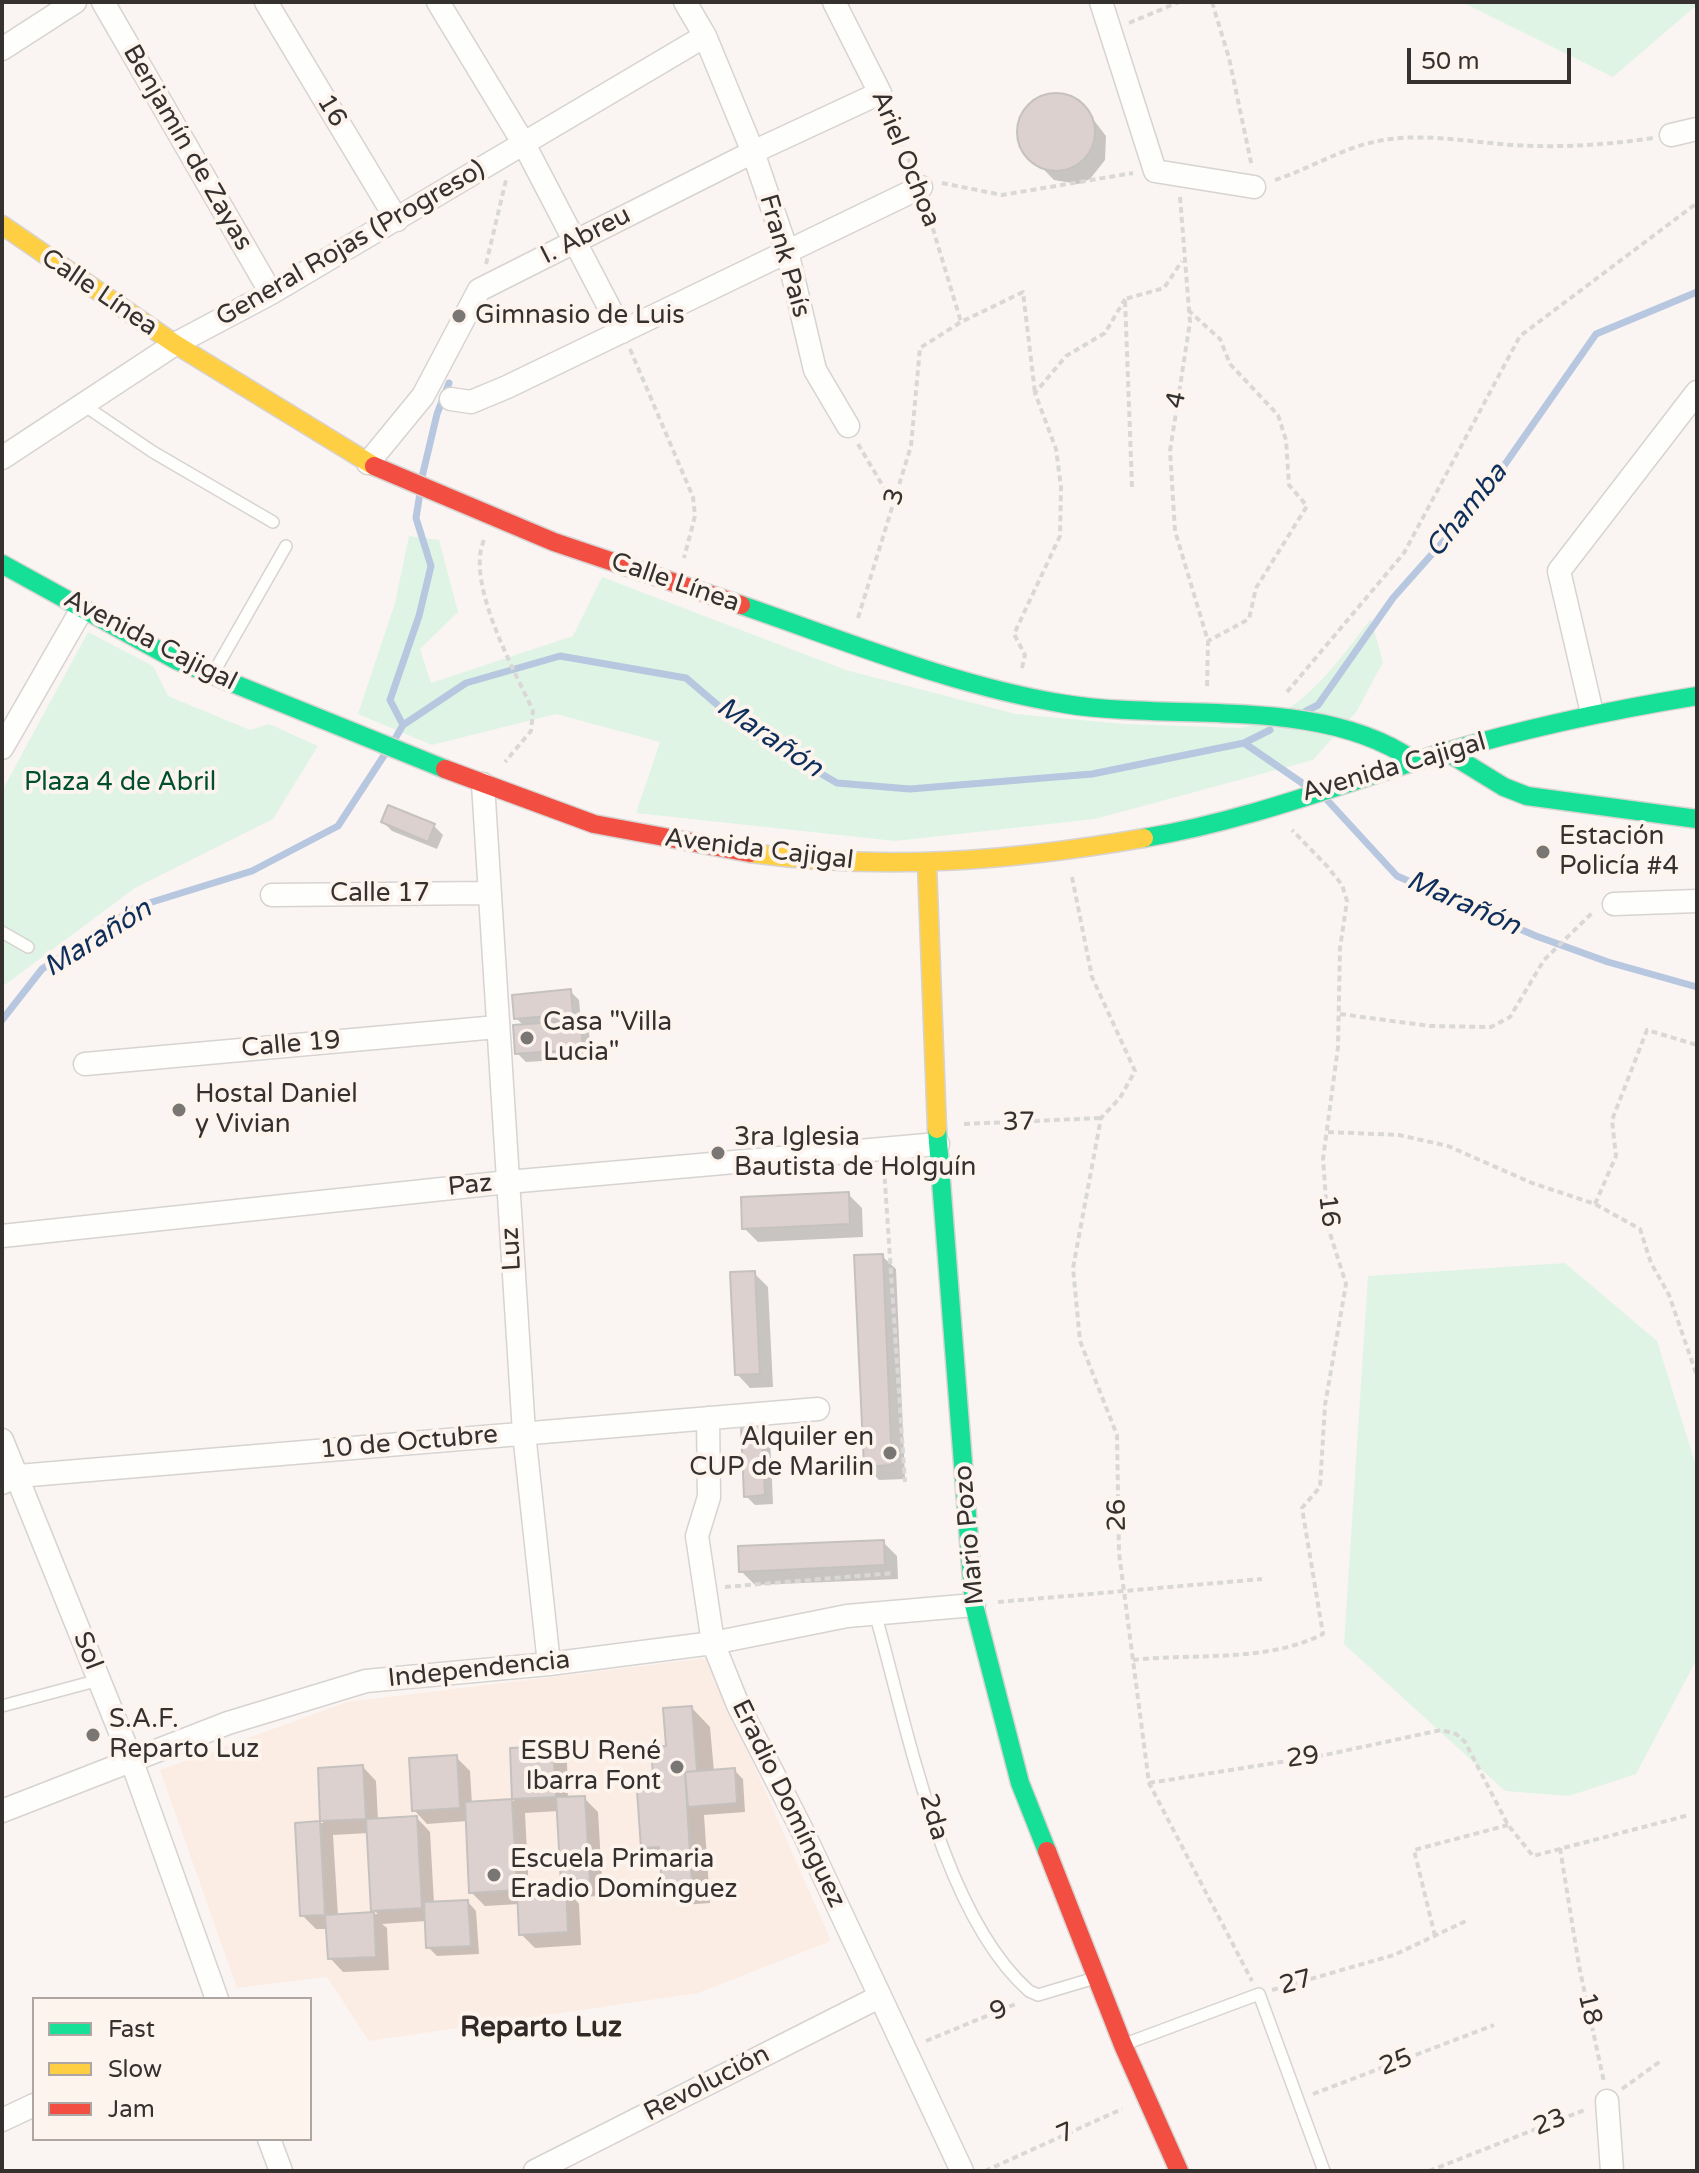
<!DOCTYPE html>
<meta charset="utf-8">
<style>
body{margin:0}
#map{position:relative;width:1699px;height:2173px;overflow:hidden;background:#faf5f2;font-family:"Varela Round",sans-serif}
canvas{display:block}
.frame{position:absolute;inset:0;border:4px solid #35312f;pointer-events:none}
.legend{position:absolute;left:32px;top:1997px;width:280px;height:144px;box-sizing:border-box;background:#fdf4ee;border:2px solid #ada6a2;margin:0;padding:10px 14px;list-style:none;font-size:24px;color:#35312f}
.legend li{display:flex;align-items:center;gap:16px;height:40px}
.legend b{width:40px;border:2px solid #ada6a2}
.scale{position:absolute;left:1407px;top:48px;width:164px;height:36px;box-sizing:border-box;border:4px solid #35312f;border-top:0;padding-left:10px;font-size:24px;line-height:28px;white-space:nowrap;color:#35312f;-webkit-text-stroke:6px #fdf4ee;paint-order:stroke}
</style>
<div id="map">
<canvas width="1699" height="2173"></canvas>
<div class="frame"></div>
<ul class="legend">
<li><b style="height:10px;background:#16e098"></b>Fast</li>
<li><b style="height:10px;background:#ffcf43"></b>Slow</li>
<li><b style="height:10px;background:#f24e42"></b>Jam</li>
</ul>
<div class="scale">50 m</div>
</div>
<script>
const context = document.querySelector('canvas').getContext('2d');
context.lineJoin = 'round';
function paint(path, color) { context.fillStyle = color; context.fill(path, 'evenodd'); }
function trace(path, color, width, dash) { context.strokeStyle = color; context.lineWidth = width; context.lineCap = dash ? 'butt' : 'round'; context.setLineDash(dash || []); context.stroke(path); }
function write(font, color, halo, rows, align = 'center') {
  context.font = font + ' "Varela Round",sans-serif'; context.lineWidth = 8; context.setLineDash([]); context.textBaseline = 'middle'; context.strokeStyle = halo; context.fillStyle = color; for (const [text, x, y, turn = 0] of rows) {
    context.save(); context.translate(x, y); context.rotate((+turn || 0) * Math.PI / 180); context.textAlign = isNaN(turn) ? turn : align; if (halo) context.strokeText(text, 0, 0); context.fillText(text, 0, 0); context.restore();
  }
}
const education = new Path2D(`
 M707,1658L831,1941L698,1993L369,2041L327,1977L237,1988L160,1770L347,1702Z`);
const green = new Path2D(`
 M1462,2H1697V5L1613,77Z
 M409,536L439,540L458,612L420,649L431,683L573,636L602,577L846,670L1016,714L1125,724L1240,728C1304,715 1333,666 1371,619L1383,662L1357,711L1313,760L1095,819L895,841L636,813L660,742L556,714L432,745L358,714L395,603Z
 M88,632L153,666L168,696L250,730L269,724L318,746L273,819L135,888L2,987V791Z
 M1565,1263L1657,1341L1697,1469V1659L1636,1774L1569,1796L1505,1791L1344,1644L1368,1276Z`);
const shadow = new Path2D(`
 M1055,95L1066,96L1086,110L1106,136L1105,160L1090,179L1078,184L1054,180L1022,147L1020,122L1032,103Z
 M383,822L434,826L443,835L437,849L392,831Z
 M570,991L579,1000L581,1023L589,1031L591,1058L526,1062L517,1053L524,1026L516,1018Z
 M848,1194L862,1208L863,1237L758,1242L744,1228Z
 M882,1256L896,1269L905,1479L879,1480L866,1466Z
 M754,1273L768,1287L773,1387L750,1388L737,1374Z
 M761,1428L770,1437L773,1504L755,1505L746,1496Z
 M883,1542L897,1556L898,1579L755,1585L741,1571Z
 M692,1708L710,1727L714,1772L734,1770L743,1779L745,1812L704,1815L710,1903L683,1905L664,1886L662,1866L643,1847L668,1748Z
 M553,1748L567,1762L568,1799L584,1798L598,1812L603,1896L573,1897L579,1904L581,1945L535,1948L521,1934L520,1904L485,1906L471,1892L468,1821L427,1824L414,1810L456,1757L470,1771L472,1804L514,1801L512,1750ZM559,1811L563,1883L569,1890L529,1892L525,1813Z
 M363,1767L376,1781L378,1820L417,1818L430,1832L434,1903L468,1902L476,1911L479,1954L437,1956L428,1947L427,1921L382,1924L387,1928L389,1970L343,1972L330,1958L328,1929H316L302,1915L297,1825L323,1823L320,1770ZM369,1833L373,1910L378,1914L338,1916L333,1835Z`);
const stream = new Path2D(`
 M422,477L437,414L449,383
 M1306,711L1318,705L1393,598L1480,500L1596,334L1697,292
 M403,725L390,700L419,616L431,566L416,518L420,493
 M396,737L403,725L466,683L560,656L686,678L748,731L837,783L910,789L1092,774L1244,743L1270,730
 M1244,743L1305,785
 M1328,801L1397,876L1536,936L1608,962L1697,987
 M2,1020L42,969L136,907L252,871L338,826L385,754`);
const building = new Path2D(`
 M1017 132a39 39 0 1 1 78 0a39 39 0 1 1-78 0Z
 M388,805L435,824L428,842L381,822Z
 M571,989L573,1014L514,1019L512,995Z
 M581,1020L583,1049L515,1054L513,1025Z
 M849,1192L850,1224L742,1229L741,1197Z
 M883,1254L892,1465L864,1467L854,1255Z
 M755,1271L760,1374L735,1375L730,1272Z
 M762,1426L765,1495L744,1497L741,1427Z
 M884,1540L885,1565L739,1572L738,1546Z
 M692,1706L697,1771L685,1772L692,1885L662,1887L659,1847L641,1848L637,1791L654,1790L651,1747L666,1746L663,1708Z
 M553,1746L556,1797L512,1799L510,1748Z
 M457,1755L460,1808L412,1811L409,1758Z
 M363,1765L366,1819L320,1821L318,1768Z
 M735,1768L737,1803L688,1807L685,1772Z
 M585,1796L590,1883L561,1884L556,1797Z
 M512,1799L517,1890L469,1893L465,1802Z
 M417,1816L422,1908L371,1911L366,1819Z
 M320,1821L325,1915L300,1916L295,1823Z
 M566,1888L568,1932L519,1935L517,1890Z
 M468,1900L471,1946L426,1948L424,1902Z
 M374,1912L376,1957L328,1959L325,1915Z`);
const path = new Path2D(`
 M1212,2L1229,58L1252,167
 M1129,23L1179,2
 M888,113L912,167
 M1275,180C1312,168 1345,146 1384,140C1426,133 1470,142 1512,145C1561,148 1605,145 1653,138
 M942,183L1002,195L1133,173
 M1180,197L1190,322L1170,451L1175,531L1208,641L1207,689
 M927,209L961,322
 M486,264L506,180
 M1188,310L1220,339L1230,364L1278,415L1286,440L1289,485L1307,506L1256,588L1249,619L1208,641
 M630,349L693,497L695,516L684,558
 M858,444L893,503
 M1132,487L1125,299L1164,288L1182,261
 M484,540C465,583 515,671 533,711L531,731L505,762
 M858,618L911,446L920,348L961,322L1023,292L1035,393
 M1022,668L1025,655L1014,634L1060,536L1061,487L1056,449L1035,393L1066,356L1105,333L1125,299
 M1287,692L1404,553L1520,336L1697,203
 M1072,877L1092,977L1135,1071L1120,1098L1101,1118L1073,1268L1080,1341L1117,1435L1119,1553L1149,1783L1252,1981
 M1340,1014L1430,1026L1491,1027L1510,1017L1544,960L1594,911
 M964,1124L1101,1118
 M1328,1132L1399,1135L1448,1146L1532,1183L1595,1204L1640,1229L1651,1263L1669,1295L1697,1376
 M884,1168L905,1482
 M1595,1204L1616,1156L1612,1120L1647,1030L1697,1045
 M725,1587L894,1573
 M998,1602L1262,1579
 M1133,1660C1195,1653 1266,1663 1323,1634L1302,1508L1320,1487L1325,1405L1346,1284L1328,1227L1323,1159L1338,1047L1340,948L1347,901L1342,885L1327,866L1292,830
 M1149,1783L1325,1755L1441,1730L1456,1734L1465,1742L1508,1825L1533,1856L1689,1815
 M1560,1848L1579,1966L1604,2082
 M1435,1936L1414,1850L1508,1825
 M1272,1990L1394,1955L1468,1920
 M926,2041L1018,2003
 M1622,2089L1662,2060
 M1313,2094L1494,2025
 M985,2171L1122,2109
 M1429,2171L1587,2109`);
const lane = new Path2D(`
 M85,406L153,452L273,522
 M214,672L286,546
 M2,932L28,947
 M875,1613C907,1725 941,1913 1029,1991L1038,1995L1095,1978
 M2,1706L99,1680
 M1125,2044L1259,1994L1324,2171`);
const street = new Path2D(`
 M103,2L271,293
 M266,2L397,220
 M438,2L524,144L622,332
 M685,2L705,36L753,152L787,251L815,370L848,426
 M1101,2L1155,171L1254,187
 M2,49L75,2
 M1671,135L1697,129
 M451,399L471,402L507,387L921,187
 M2,458L175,344L271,293L705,36
 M368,463L423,396L479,290L753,152L880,93L834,2
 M1592,713L1559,571L1697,392
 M2,748L82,609
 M483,784L524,1433L549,1664
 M272,895L488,893
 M1614,904L1697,901
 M85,1064L497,1027
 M2,1236L508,1182L938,1144
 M708,1418L709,1497L697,1536L713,1643L738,1705L803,1832L962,2171
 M2,1440L131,1759L217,1999
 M2,1483L18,1476L818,1409
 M2,1811L228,1723L366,1681L549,1664L713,1643L847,1616L974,1605
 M1607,2101L1612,2171
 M2,2120L34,2105
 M269,2139L281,2171
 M535,2171L879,1997`);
const fast = new Path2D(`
 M2,564L178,661L445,769
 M741,605C846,641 954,686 1065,704C1175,722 1318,695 1413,760
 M1447,752L1504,787L1527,796L1697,819
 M1144,838C1246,821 1344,783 1442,753C1526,728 1611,710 1697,696
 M937,1129L974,1605L1020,1783L1047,1851`);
const slow = new Path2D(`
 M2,225L175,344L374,466
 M750,853C885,871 1011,861 1144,838
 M927,864L937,1129`);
const jam = new Path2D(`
 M374,466L554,542L741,605
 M445,769L594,824L750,853
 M1047,1851L1123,2045L1179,2171`);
const markers = [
 [459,316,8,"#7a7673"],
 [1543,852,8,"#7a7673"],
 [527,1038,8,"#7a7673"],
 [179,1110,8,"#7a7673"],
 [718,1153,8,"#7a7673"],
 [890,1453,8,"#7a7673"],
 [93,1735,8,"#7a7673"],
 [677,1767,8,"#7a7673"],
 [494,1875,8,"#7a7673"]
];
const streetNames = [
 ["16",331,111,59],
 ["Benjamín de Zayas",187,148,60],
 ["Ariel Ochoa",905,159,68],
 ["I. Abreu",586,236,-27],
 ["General Rojas (Progreso)",351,244,-30],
 ["Frank País",784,256,74],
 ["Calle Línea",99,293,34],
 ["4",1177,400,-78],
 ["3",895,497,-73],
 ["Calle Línea",675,583,19],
 ["Avenida Cajigal",150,641,27],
 ["Avenida Cajigal",1394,768,-16],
 ["Avenida Cajigal",759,850,7],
 ["Calle 17",380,894],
 ["Calle 19",291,1045,-5],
 ["37",1019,1123,-1],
 ["Paz",470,1186,-6],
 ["16",1328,1211,83],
 ["Luz",512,1249,-93],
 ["10 de Octubre",409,1443,-5],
 ["26",1118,1515,-91],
 ["Mario Pozo",970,1535,-95],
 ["Sol",87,1651,69],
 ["Independencia",479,1670,-6],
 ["29",1303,1758,-8],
 ["Eradio Domínguez",788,1804,64],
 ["2da",933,1817,74],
 ["27",1296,1983,-16],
 ["18",1589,2009,76],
 ["9",999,2011,-22],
 ["25",1396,2063,-21],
 ["Revolución",707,2084,-27],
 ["23",1550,2123,-22],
 ["7",1066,2134,-24]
];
const poiNames = [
 ["Gimnasio de Luis",475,316],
 ["Estación",1559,837],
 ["Policía #4",1559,867],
 ["Casa \"Villa",543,1023],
 ["Lucia\"",543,1053],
 ["Hostal Daniel",195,1095],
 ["y Vivian",195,1125],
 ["3ra Iglesia",734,1138],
 ["Bautista de Holguín",734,1168],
 ["Alquiler en",874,1438,"right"],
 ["CUP de Marilin",874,1468,"right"],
 ["S.A.F.",109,1720],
 ["Reparto Luz",109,1750],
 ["ESBU René",661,1752,"right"],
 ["Ibarra Font",661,1782,"right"],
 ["Escuela Primaria",510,1860],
 ["Eradio Domínguez",510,1890]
];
const parkNames = [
 ["Plaza 4 de Abril",120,783]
];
const waterNames = [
 ["Chamba",1467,511,-51],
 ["Marañón",769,738,34],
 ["Marañón",1463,904,24],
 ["Marañón",98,939,-32]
];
const neighbourhoodNames = [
 ["Reparto Luz",541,2029]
];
paint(education, '#fcede4');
paint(green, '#e0f4e5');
paint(shadow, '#0003');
trace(stream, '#b7c7df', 7);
paint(building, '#dcd1ce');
trace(building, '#c5c1bf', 2);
trace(lane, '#d7d3d1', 14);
trace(street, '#d7d3d1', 25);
trace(fast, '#d7d3d1', 21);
trace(slow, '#d7d3d1', 21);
trace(jam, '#d7d3d1', 21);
trace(path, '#dad8d7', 4, [6, 4]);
trace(lane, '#fefefd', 11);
trace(street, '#fefefd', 22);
trace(fast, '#16e098', 18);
trace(slow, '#ffcf43', 18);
trace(jam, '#f24e42', 18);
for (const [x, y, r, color] of markers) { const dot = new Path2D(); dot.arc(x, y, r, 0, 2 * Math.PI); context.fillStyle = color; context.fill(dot); trace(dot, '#fdf4ee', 3); }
write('26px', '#35312f', '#fdf4ee', streetNames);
write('26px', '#35312f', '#fdf4ee', poiNames, 'left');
write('26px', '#004f2f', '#fdf4ee', parkNames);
write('italic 28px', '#0e2f5b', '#fdf4ee', waterNames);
write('bold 28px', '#302926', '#fdf4ee', neighbourhoodNames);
</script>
